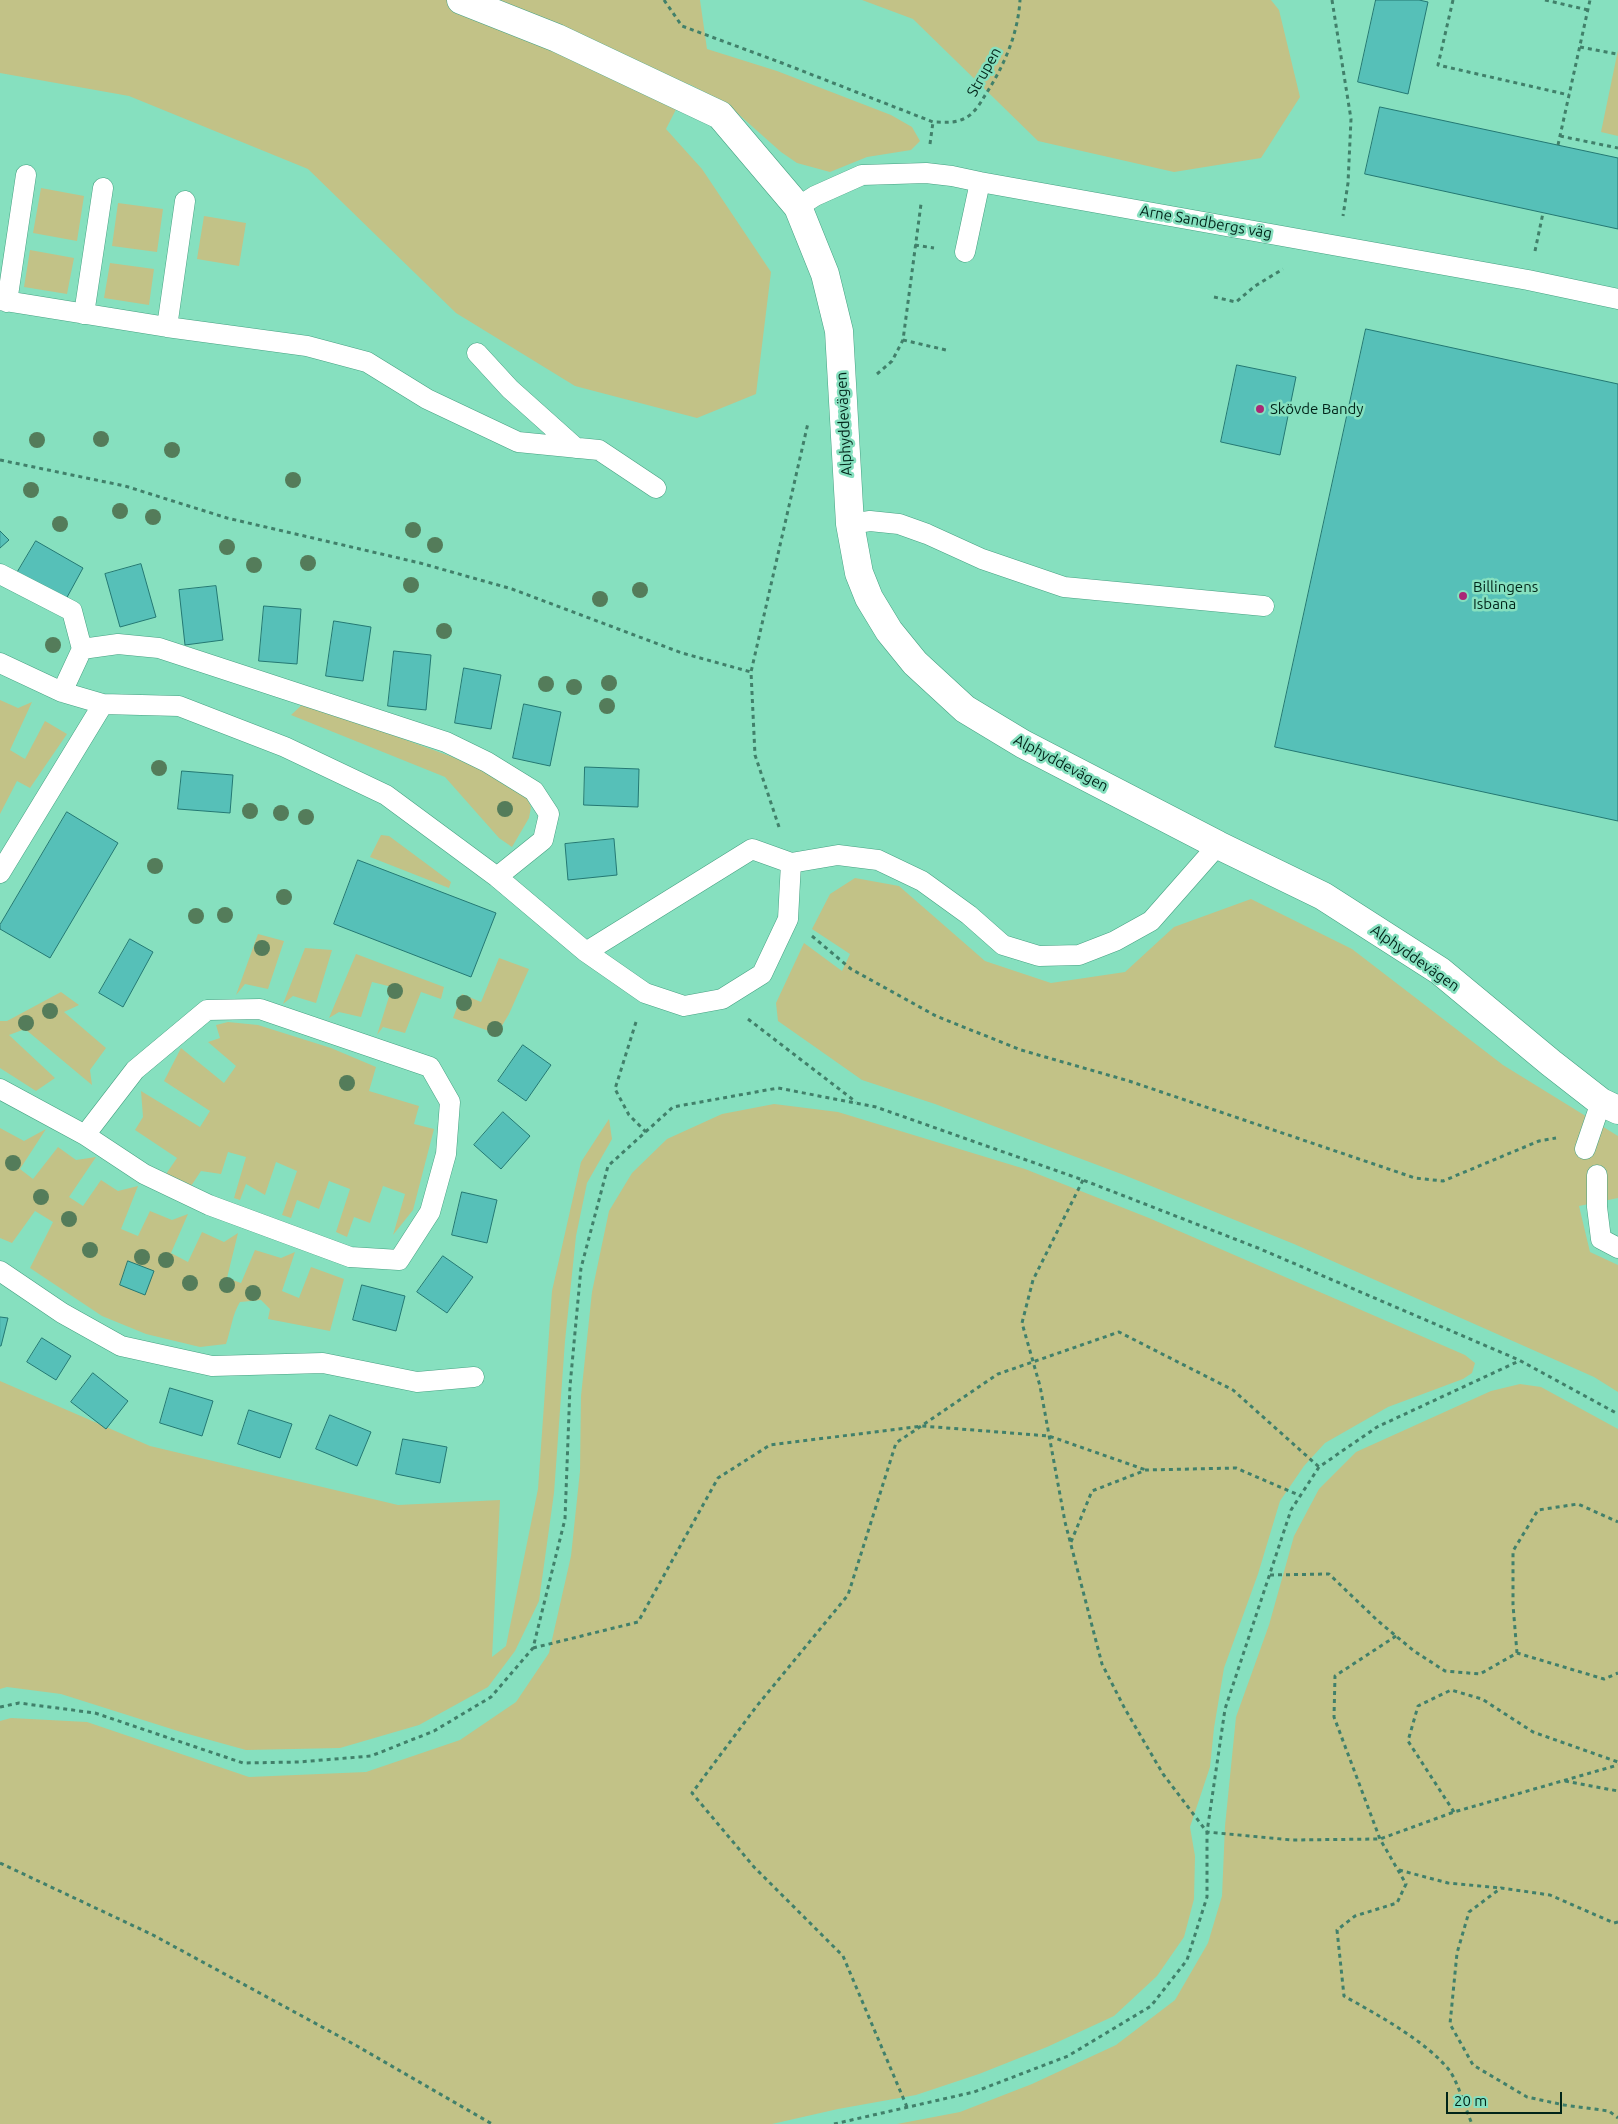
<!DOCTYPE html>
<meta charset="utf-8">
<style>
body{margin:0}
#map{position:relative;width:1618px;height:2124px;overflow:hidden;background:#86e0bf;font-family:Ubuntu,sans-serif}
canvas{display:block}
.scale{position:absolute;left:1446px;top:2092px;width:116px;height:22px;box-sizing:border-box;border:2px solid #002419;border-top:0;padding-left:6px;font-size:15px;line-height:18px;white-space:nowrap;color:#002419;-webkit-text-stroke:4px #86e0bf;paint-order:stroke}
</style>
<div id="map">
<canvas width="1618" height="2124"></canvas>
<div class="scale">20 m</div>
</div>
<script>
const context = document.querySelector('canvas').getContext('2d');
context.lineJoin = 'round';
function paint(path, color) { context.fillStyle = color; context.fill(path, 'evenodd'); }
function trace(path, color, width, dash) { context.strokeStyle = color; context.lineWidth = width; context.lineCap = dash ? 'butt' : 'round'; context.setLineDash(dash || []); context.stroke(path); }
function write(font, color, halo, rows, align = 'center') {
  context.font = font + ' Ubuntu,sans-serif'; context.lineWidth = 5; context.setLineDash([]); context.textBaseline = 'middle'; context.strokeStyle = halo; context.fillStyle = color; for (const [text, x, y, turn = 0] of rows) {
    context.save(); context.translate(x, y); context.rotate((+turn || 0) * Math.PI / 180); context.textAlign = isNaN(turn) ? turn : align; if (halo) context.strokeText(text, 0, 0); context.fillText(text, 0, 0); context.restore();
  }
}
const green = new Path2D(`
 M0,0H700L707,49L777,71L891,115L912,127L920,141L911,150L867,157L830,172L797,163L781,152L727,104L689,84L666,129L702,169L771,272L756,394L697,418L575,386L456,313L308,169L129,96L0,73Z
 M862,0H1271L1279,10L1300,97L1261,158L1174,172L1038,141L913,19Z
 M1618,50V136L1601,132Z
 M41,188L84,196L77,241L33,233Z
 M118,203L163,209L157,252L112,246Z
 M204,216L246,223L239,266L197,259Z
 M30,250L74,258L67,294L24,287Z
 M110,263L154,269L149,305L104,298Z
 M0,700L18,708L32,702L10,750L25,759L45,721L67,734L30,788L17,781L0,814Z
 M304,703L450,756L498,777L527,798L531,807L529,818L512,847L499,838L445,777L291,715Z
 M381,835L389,836L451,882L449,888L370,857Z
 M855,878L899,886L985,961L1051,983L1125,972L1174,927L1251,899L1352,949L1503,1065L1618,1136V1198L1579,1206L1590,1252L1618,1265V1392L1594,1377L1294,1244L1124,1175L935,1104L862,1080L778,1021L776,1003L804,943L842,971L850,954L812,929L830,894Z
 M258,934L284,941L268,989L245,984L236,995Z
 M305,948L332,950L316,1003L293,996L283,1004Z
 M356,954L444,987L441,999L421,992L405,1033L383,1027L377,1035L392,987L372,982L361,1017L339,1012L329,1018Z
 M499,958L529,969L509,1014L497,1034L453,1018L462,994L481,1002Z
 M61,992L79,1005L64,1012L106,1048L90,1070L92,1085L25,1029L9,1035L55,1078L36,1091L0,1068V1021H7Z
 M228,1022L258,1025L331,1048L376,1067L369,1091L419,1106L414,1124L434,1129L413,1210L393,1235L405,1194L383,1186L370,1223L354,1217L347,1237L336,1232L350,1189L329,1181L319,1209L297,1200L291,1218L282,1215L297,1171L276,1162L265,1195L246,1184L240,1200L234,1198L246,1157L228,1152L221,1174L201,1171L191,1186L166,1174L177,1158L135,1130L143,1117L141,1091L200,1127L210,1111L164,1081L181,1048L224,1083L236,1066L208,1042L220,1038L216,1025Z
 M774,1104L838,1112L1025,1169L1149,1218L1465,1355L1475,1363L1472,1373L1463,1379L1388,1407L1325,1443L1304,1466L1280,1501L1258,1574L1224,1668L1214,1728L1210,1767L1190,1827L1195,1856L1194,1899L1184,1937L1157,1976L1114,2016L1047,2047L979,2074L916,2095L838,2109L772,2124H0V1721L11,1718L87,1722L249,1777L366,1772L460,1740L516,1702L549,1653L571,1556L580,1471L581,1396L592,1292L609,1211L632,1173L667,1139L722,1114Z
 M609,1119L612,1139L587,1183L576,1236L565,1341L554,1493L539,1601L515,1651L488,1687L419,1725L340,1748L246,1750L181,1732L61,1694L7,1687L0,1689V1381L150,1446L398,1505L500,1500L492,1657L506,1646L538,1489L552,1291L581,1162Z
 M0,1128L24,1141L46,1129L20,1169L33,1179L58,1147L76,1160L96,1157L69,1197L83,1206L101,1180L118,1191L138,1186L121,1229L138,1236L150,1211L172,1220L188,1214L171,1253L188,1262L202,1232L224,1242L238,1233L227,1278L241,1283L255,1250L281,1258L295,1252L282,1291L299,1298L311,1267L344,1279L330,1331L268,1319L270,1309L261,1300L240,1302C232,1315 231,1330 226,1344L200,1347L146,1334L102,1316L30,1268L53,1222L35,1211L12,1243L0,1238Z
 M1520,1384L1541,1387L1618,1429V2124H897L960,2112L1032,2084L1116,2045L1175,2000L1208,1943L1222,1896L1225,1826L1236,1717L1269,1625L1294,1536L1319,1489L1356,1452L1491,1391Z`);
const building = new Path2D(`
 M1376,0H1419L1428,2L1408,94L1358,82Z
 M1380,107L1618,158V229L1365,174Z
 M1366,329L1618,384V821L1275,747Z
 M1237,365L1296,377L1280,455L1221,442Z
 M0,531L9,540L0,548Z
 M36,541L83,568L65,601L17,573Z
 M141,564L156,617L120,627L105,574Z
 M216,586L223,640L185,645L179,590Z
 M264,606L301,609L297,664L259,661Z
 M334,621L371,627L363,681L326,676Z
 M394,651L431,655L426,710L388,706Z
 M464,668L501,675L491,729L455,723Z
 M524,704L561,712L550,766L513,758Z
 M585,767L639,769L638,807L584,805Z
 M182,771L233,775L230,813L178,809Z
 M67,812L118,843L50,958L0,929V925Z
 M614,839L617,875L568,880L565,844Z
 M358,860L496,913L471,977L334,924Z
 M130,939L153,952L123,1007L99,993Z
 M523,1045L551,1065L526,1101L498,1081Z
 M503,1112L530,1136L501,1169L474,1145Z
 M462,1192L497,1200L487,1243L452,1235Z
 M443,1256L473,1277L447,1313L417,1292Z
 M128,1261L154,1271L145,1295L120,1285Z
 M362,1285L405,1296L396,1331L353,1320Z
 M0,1317L8,1318L1,1346H0Z
 M42,1338L71,1356L56,1380L27,1362Z
 M93,1373L128,1401L106,1429L71,1402Z
 M170,1388L213,1401L202,1436L160,1423Z
 M249,1410L292,1424L280,1458L238,1444Z
 M330,1415L371,1432L357,1466L316,1449Z
 M403,1439L447,1447L440,1483L396,1474Z`);
const path = new Path2D(`
 M664,0L682,26L782,63L933,122C945,122 956,124 967,117C974,113 980,104 984,97C1003,68 1018,35 1020,0
 M1332,0L1351,119L1348,183L1343,216
 M1453,0L1438,65L1569,95
 M1545,0L1588,10
 M1580,47L1617,54
 M1560,136L1618,148
 M930,144L933,122
 M1558,145L1590,0
 M915,245L934,248
 M1535,251L1543,213
 M1214,297L1236,302L1255,286L1283,269
 M903,340L946,350
 M877,374L892,361L903,340L921,204
 M0,460L125,486L227,518L420,563L512,589L682,653L751,672
 M779,827L755,755L751,672L808,423
 M812,936L851,969L936,1016L1021,1050L1129,1081L1415,1178L1443,1181L1539,1141L1556,1138
 M748,1019L856,1102
 M636,1022L615,1089L629,1115L646,1132
 M1083,1180L1033,1280L1022,1323L1040,1386L1065,1522L1102,1664L1125,1709L1163,1774L1207,1832L1292,1840L1380,1839L1454,1812L1618,1765
 M1071,1542L1092,1491L1146,1470L1236,1468L1301,1496
 M1270,1575L1329,1574L1378,1621L1414,1651L1445,1671L1480,1674L1517,1653L1604,1679L1618,1673
 M1396,1636L1335,1676L1334,1717L1380,1839L1406,1884L1397,1903L1355,1916L1337,1930L1344,1996C1378,2015 1426,2041 1450,2071C1458,2083 1466,2110 1472,2124
 M533,1648L638,1622L718,1478L770,1445L922,1426L1049,1436L1146,1470
 M1517,1653L1513,1605V1551L1538,1510L1578,1504L1618,1522
 M0,1707L19,1703L95,1713L243,1763L299,1762L371,1756L434,1731L491,1697L533,1648L565,1519L570,1386L581,1268L608,1166L673,1107L778,1088L876,1107L1083,1180L1258,1248L1519,1360L1618,1414
 M1565,1781L1618,1791
 M1454,1812L1408,1741L1418,1706L1451,1690L1482,1699L1533,1732L1618,1762
 M0,1863L153,1935L357,2046L492,2124
 M1399,1870L1448,1883L1501,1888
 M1618,1922L1614,1923L1550,1895L1501,1888L1469,1912L1457,1953L1450,2024L1473,2065L1527,2097L1564,2105L1609,2111L1618,2118
 M907,2107L843,1956L754,1867L692,1793L756,1707L848,1595L896,1443L998,1374L1119,1332L1233,1390L1319,1467
 M834,2124L974,2092L1068,2056L1151,2006L1187,1960L1207,1897V1832L1225,1709L1291,1510L1319,1467L1377,1427L1519,1361`);
const service = new Path2D(`
 M798,207L815,196L862,175L926,173L952,176L980,182L1528,280L1618,299
 M965,252L980,182
 M0,300L167,327L307,346L367,362L427,399L518,442L599,450L656,488
 M7,302L26,175
 M84,314L103,188
 M167,327L185,201
 M477,353L510,389L576,448
 M850,524L870,521L899,524L927,534L982,559L1064,587L1264,606
 M0,574L72,611L82,649
 M0,663L62,692L103,704
 M62,692L82,649L118,644L159,648L446,742L487,762L534,791L549,814L543,840L497,877
 M791,863L788,919L762,974L722,999L684,1006L645,993L586,952L752,849L791,863L838,855L878,860L922,881L969,915L1003,945L1039,956L1079,955L1115,941L1151,921L1218,845
 M0,873L103,704L179,706L285,747L386,795L497,877L586,952
 M0,1089L85,1135L144,1174L209,1205L350,1257L399,1260L430,1212L446,1154L450,1102L430,1067L260,1009L207,1010L135,1070L85,1135
 M1585,1149L1601,1102
 M1597,1175V1207L1601,1239L1618,1248
 M0,1271L62,1313L121,1346L212,1366L323,1363L417,1382L474,1377`);
const minor = new Path2D(`
 M461,0L557,38L720,115L798,207L825,274L839,331L850,524L859,573L869,598L889,631L915,663L965,709L1023,744L1218,845L1323,896L1440,971L1551,1063L1601,1102L1618,1110`);
const trees = [
 [101,439],
 [37,440],
 [172,450],
 [293,480],
 [31,490],
 [120,511],
 [153,517],
 [60,524],
 [413,530],
 [435,545],
 [227,547],
 [308,563],
 [254,565],
 [411,585],
 [640,590],
 [600,599],
 [444,631],
 [53,645],
 [609,683],
 [546,684],
 [574,687],
 [607,706],
 [159,768],
 [505,809],
 [250,811],
 [281,813],
 [306,817],
 [155,866],
 [284,897],
 [225,915],
 [196,916],
 [262,948],
 [395,991],
 [464,1003],
 [50,1011],
 [26,1023],
 [495,1029],
 [347,1083],
 [13,1163],
 [41,1197],
 [69,1219],
 [90,1250],
 [142,1257],
 [166,1260],
 [190,1283],
 [227,1285],
 [253,1293]
];
const markers = [
 [1260,409,5,"#a92876"],
 [1463,596,5,"#a92876"]
];
const streetNames = [
 ["Strupen",984,72,-61],
 ["Arne Sandbergs väg",1206,222,10],
 ["Alphyddevägen",844,424,-93],
 ["Alphyddevägen",1061,763,28],
 ["Alphyddevägen",1415,958,35]
];
const poiNames = [
 ["Skövde Bandy",1270,409],
 ["Billingens",1473,587],
 ["Isbana",1473,604]
];
paint(green, '#c2c287');
paint(building, '#56c0b8');
trace(building, '#247873', 1);
trace(service, '#46a182', 21);
trace(minor, '#46a182', 29);
trace(path, '#41806a', 3, [4, 4]);
trace(service, '#fff', 20);
trace(minor, '#fff', 28);
context.fillStyle = '#547c5a';
for (const [x, y] of trees) { context.beginPath(); context.arc(x, y, 8, 0, 2 * Math.PI); context.fill(); }
for (const [x, y, r, color] of markers) { const dot = new Path2D(); dot.arc(x, y, r, 0, 2 * Math.PI); context.fillStyle = color; context.fill(dot); trace(dot, '#86e0bf', 2); }
write('15px', '#002419', '#86e0bf', streetNames);
write('15px', '#002419', '#86e0bf', poiNames, 'left');
</script>
